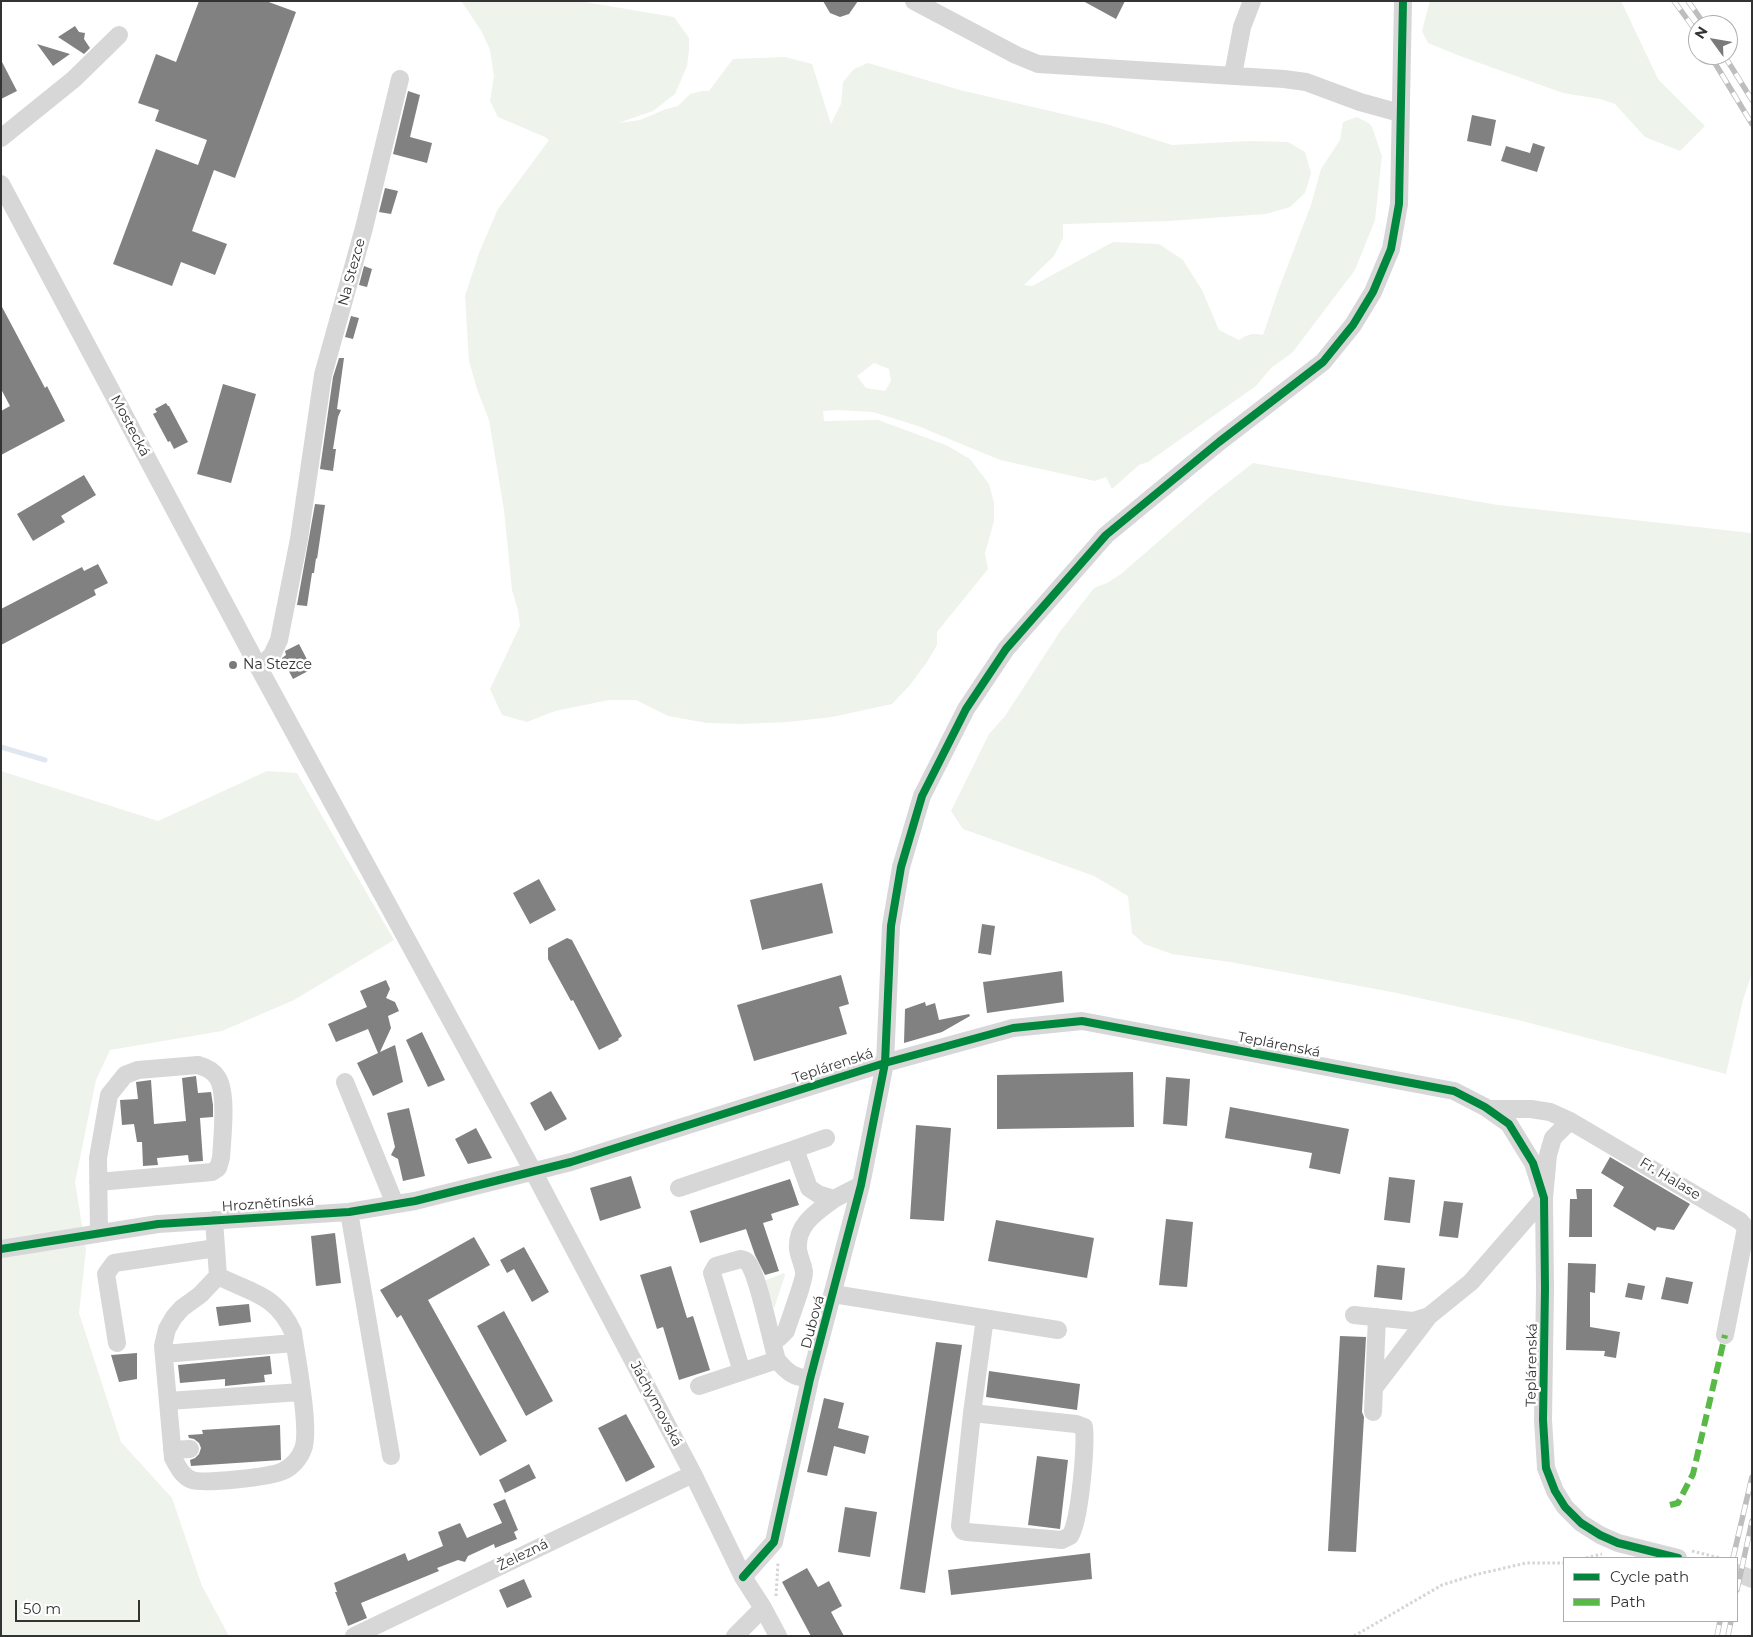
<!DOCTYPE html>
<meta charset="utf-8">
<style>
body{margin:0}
#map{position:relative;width:1753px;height:1637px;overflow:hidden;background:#fff;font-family:Montserrat,sans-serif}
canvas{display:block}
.frame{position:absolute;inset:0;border:2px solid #333;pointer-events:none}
.legend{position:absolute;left:1563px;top:1557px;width:175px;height:65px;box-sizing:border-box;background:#fff;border:1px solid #adadad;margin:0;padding:6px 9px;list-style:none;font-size:15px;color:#333}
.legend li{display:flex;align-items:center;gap:10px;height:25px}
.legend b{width:25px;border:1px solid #adadad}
.north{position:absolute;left:1688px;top:15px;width:50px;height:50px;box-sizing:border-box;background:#fff;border:1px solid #adadad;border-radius:50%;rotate:302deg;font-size:14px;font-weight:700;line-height:20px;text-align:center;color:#333}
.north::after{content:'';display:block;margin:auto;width:18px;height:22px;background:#7a7a7a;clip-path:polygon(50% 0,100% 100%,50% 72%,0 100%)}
.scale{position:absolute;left:15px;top:1600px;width:125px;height:22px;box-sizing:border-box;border:2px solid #333;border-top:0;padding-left:6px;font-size:15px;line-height:18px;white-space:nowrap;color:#333;-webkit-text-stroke:4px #fff;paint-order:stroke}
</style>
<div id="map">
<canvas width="1753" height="1637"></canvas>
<div class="frame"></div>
<ul class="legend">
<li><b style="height:6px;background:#00873e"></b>Cycle path</li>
<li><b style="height:6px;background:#58b947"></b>Path</li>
</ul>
<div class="north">N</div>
<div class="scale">50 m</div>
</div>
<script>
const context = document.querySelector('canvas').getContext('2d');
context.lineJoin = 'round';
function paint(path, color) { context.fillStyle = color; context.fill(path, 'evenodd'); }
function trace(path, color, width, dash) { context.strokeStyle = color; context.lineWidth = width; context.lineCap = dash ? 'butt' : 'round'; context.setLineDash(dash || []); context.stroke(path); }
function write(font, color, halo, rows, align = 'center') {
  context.font = font + ' Montserrat,sans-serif'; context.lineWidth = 5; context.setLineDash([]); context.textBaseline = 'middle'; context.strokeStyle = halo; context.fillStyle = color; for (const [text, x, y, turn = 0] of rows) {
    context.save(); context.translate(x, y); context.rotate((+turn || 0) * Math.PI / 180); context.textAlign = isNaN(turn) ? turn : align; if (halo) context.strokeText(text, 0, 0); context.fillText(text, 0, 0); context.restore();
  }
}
const green = new Path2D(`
 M462,1H579L674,17L689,38V50L687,66L675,94L653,111L618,123L640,120L666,109L678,106L690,94L702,91H709L733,59L785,57L812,64L831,124L841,104L843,82L854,69L868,63L960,90L1106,124L1172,145L1250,141L1288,142L1305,152L1311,173L1305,193L1290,207L1266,214L1169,221L1063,224V238L1054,256L1024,285L1032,286L1113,242L1159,244L1183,260L1202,290L1219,330L1239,340C1248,334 1253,333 1263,335L1278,291L1311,205L1321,169L1340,140L1343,122L1357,117L1370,124L1372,127L1382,156L1375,220L1355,270L1292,353L1271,368L1256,386L1148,462L1139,465L1112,489L1106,477L1095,481L1000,460L918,426L873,412L839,410L823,411L824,421L878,420L946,445L970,459L989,484L994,503V521L985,553L988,569L937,632V645L927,662L910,685L892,704L832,717L787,722L742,724L707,723L668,716L636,700H609L555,711L527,722L502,715L490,689L520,626L518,610L512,590L504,510L489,420L477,389L469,361L465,296L479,253L498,209L549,140L545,137L498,117L490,101L494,76L490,50L482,32L462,2ZM874,363L889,369L891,381L885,391L866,388L857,376Z
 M1430,1H1621L1658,79L1705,126L1680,151L1645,137L1615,104L1600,99L1563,93L1460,56L1428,43L1422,31Z
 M1253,463L1498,505L1752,533V973L1743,1000L1726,1074L1518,1020L1392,992L1230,962L1172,954L1144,944L1132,933L1128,896L1094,876L963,829L951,811L989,734L1005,716L1059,633L1094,588L1107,583L1121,574L1212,495Z
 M1,771L158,821L267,771L297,773L394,940L294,1000L222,1031L110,1050L96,1080L75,1182L86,1250L79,1313L121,1442L172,1498L202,1586L229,1636H1Z
 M784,1273L785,1275L774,1309L764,1281Z`);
const stream = new Path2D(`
 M1,747L45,760`);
const building = new Path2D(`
 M199,1H266L296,12L235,178L214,170L192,231L227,244L215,275L181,262L172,286L113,264L156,149L198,165L207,140L155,121L159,110L138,103L156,54L176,62Z
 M823,1H858L849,14L840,17L830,13Z
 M1083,1H1125L1116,19Z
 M75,26L79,32L85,33L84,39L90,48L84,54L58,37Z
 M37,44L70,54L53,66Z
 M1,60L17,91L1,99Z
 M408,91L420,95L410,137L432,143L427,163L393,154Z
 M1472,115L1496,120L1491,146L1467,141Z
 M1533,143L1545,147L1537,172L1501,161L1506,146L1530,153Z
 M385,188L398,191L391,214L379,212Z
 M364,266L372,269L367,287L359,285Z
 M1,305L45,388L47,386L65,421L1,455V411L10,406L1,389Z
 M351,316L359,318L353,339L345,337Z
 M339,358H344L337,409L341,410L338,417L333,449H336L333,471L320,469L333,377Z
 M223,384L256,394L231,483L197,474Z
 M166,403L168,406H169L188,442L174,449L170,441L168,442L153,414L157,412L155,409Z
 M84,475L96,495L61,516L65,522L33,541L17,514Z
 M315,504L325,505L317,559L316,558L314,573H312L307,606L297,605Z
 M98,564L108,583L94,590L96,595L1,645V609L82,567L84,571Z
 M299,644L312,669L293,679L282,658L286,655L285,651Z
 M539,879L556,910L530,924L513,893Z
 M822,883L833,933L762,950L750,900Z
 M982,924L995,926L991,955L978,953Z
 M567,938L572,940L622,1036L618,1039L619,1040L599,1050L573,1000L571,1001L548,959V948Z
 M1062,971L1064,1002L987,1013L983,982Z
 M841,975L849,1004L839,1007L847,1034L754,1061L737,1005Z
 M386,980L390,989L386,998L395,1002L399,1011L388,1016L391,1028L380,1052L395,1045L403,1082L373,1096L357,1063L378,1053L368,1029L336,1042L328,1024L367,1007L360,991Z
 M925,1002L926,1006L935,1003L939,1020L969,1014L970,1016L942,1032L904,1043L905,1009Z
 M422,1032L445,1080L428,1087L406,1040Z
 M1133,1072L1134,1127L997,1129V1075Z
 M196,1076L198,1093L211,1092L213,1105V1117L200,1118L203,1161L189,1162L188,1155L157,1158L158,1165L143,1166L142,1142H137L134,1124L122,1125L120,1100L138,1099L136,1082L151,1080L154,1124L186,1121L182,1078Z
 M1166,1077L1190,1079L1187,1126L1163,1124Z
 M551,1091L567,1119L545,1131L530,1103Z
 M1230,1107L1349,1129L1340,1174L1309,1168L1312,1153L1225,1138Z
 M409,1108L425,1176L403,1181L398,1159L391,1155L395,1147L387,1113Z
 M916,1125L951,1128L944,1221L910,1219Z
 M476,1128L492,1158L468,1164L455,1139Z
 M1610,1157L1690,1204L1674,1230L1657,1227L1655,1231L1613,1206L1624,1187L1601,1173Z
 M631,1176L641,1208L600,1221L590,1188Z
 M1389,1177L1415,1180L1410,1223L1384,1220Z
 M790,1179L799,1205L771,1214L773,1220L763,1223L779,1271L765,1275L755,1255L746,1229L700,1243L690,1211Z
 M1576,1189H1592V1237H1569L1570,1199H1577Z
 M1444,1201L1463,1203L1458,1238L1439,1236Z
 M1166,1219L1193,1222L1187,1287L1159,1285Z
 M996,1220L1094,1238L1087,1278L988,1261Z
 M335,1233L341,1283L316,1286L311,1236Z
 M474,1237L490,1265L428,1300L507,1441L480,1456L401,1315L397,1318L380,1290Z
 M524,1247L549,1292L532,1302L514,1269L507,1273L500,1260Z
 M1568,1263L1596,1264L1595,1293L1590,1292V1327L1620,1332L1616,1358L1604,1356L1605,1351L1566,1350Z
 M1377,1265L1405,1268L1402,1300L1374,1297Z
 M671,1266L687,1318L693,1316L710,1370L679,1380L663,1327L657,1329L640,1275Z
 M1666,1277L1693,1282L1688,1304L1661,1299Z
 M1628,1283L1645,1286L1642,1300L1625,1297Z
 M249,1304L251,1322L219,1326L216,1307Z
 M504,1311L553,1401L526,1416L477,1326Z
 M1340,1336L1366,1337L1362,1412L1364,1417L1356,1552L1328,1551Z
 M936,1342L962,1345L925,1593L900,1589Z
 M137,1353V1379L119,1382L111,1355Z
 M270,1356L272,1374L264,1375L265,1382L225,1386V1379L180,1383L178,1365Z
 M989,1371L1080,1384L1077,1410L986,1397Z
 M824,1398L844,1403L838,1428L869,1436L865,1454L834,1446L827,1476L807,1472Z
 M626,1414L655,1467L626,1482L598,1428Z
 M280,1425L281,1460L191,1466L190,1460L195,1458L199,1454L201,1448L199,1443L194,1439L189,1438L188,1435L203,1434L202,1430Z
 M1037,1456L1068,1460L1060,1529L1028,1525Z
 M529,1464L536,1478L505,1493L499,1480Z
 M505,1499L518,1530L514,1532L517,1539L495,1548L494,1544L468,1556L465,1562L458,1560L437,1568L439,1571L361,1603L367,1618L348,1626L335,1592H337L334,1583L405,1553L408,1561L443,1546L438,1532L460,1523L467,1538L502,1523L493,1504Z
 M845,1507L877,1512L870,1557L838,1552Z
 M1090,1553L1092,1579L951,1595L948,1570Z
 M807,1568L818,1587L829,1581L842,1606L831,1612L844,1636H811L782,1582Z
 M524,1579L532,1597L507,1608L499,1590Z`);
const path = new Path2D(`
 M1692,1551L1720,1558
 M1586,1558L1602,1554
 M776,1596L778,1563
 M1354,1636L1442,1585L1474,1575L1526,1563H1564`);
const minor = new Path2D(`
 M914,1L1016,55L1038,64L1284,79L1306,82L1360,102L1400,113
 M1233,75L1242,27L1252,1
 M1,138L74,79L119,35
 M1,184L259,668L533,1171L693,1474L743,1577L763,1608L778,1636
 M259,668L272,655L279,640L299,539L323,375L364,228L400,79
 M345,1082L395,1204
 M1488,1109H1531L1550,1112L1570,1121L1740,1221L1746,1228L1725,1335
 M795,1149L826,1138
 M98,1182L212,1172L218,1168L221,1158C222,1139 228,1092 217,1077C213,1071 205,1067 198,1065L138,1070L125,1075L109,1095L98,1158L99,1233
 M679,1188L795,1149L809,1188L818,1194L834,1199L861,1185
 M349,1212L391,1456
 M214,1220L218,1276L200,1295L182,1308L174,1317L167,1329L163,1346L173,1458C178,1467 182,1476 192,1480C205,1484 271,1477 283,1471C292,1467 300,1458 303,1449C311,1430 296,1356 293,1332C276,1294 251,1293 218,1276
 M1,1249L158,1224L349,1212L415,1201L571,1162L885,1063L1013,1028L1082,1021L1454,1091L1485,1107L1509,1124L1533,1163L1544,1198L1545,1288L1543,1420L1546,1468L1555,1491L1565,1507L1581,1523L1600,1535L1618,1543L1678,1558
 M833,1294L1058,1330
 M1354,1315L1413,1321L1429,1316L1471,1282L1544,1198L1548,1155L1553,1138L1570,1121
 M772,1341L779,1338L786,1331C789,1321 805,1279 804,1272C803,1264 799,1257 798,1249C796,1224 817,1212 834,1199
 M117,1343L106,1274L114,1263L216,1248
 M164,1354L294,1343
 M742,1372L712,1273L716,1266L741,1259C744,1260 746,1260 748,1263C758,1274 771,1341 777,1360C788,1373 793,1377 810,1379
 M699,1386L777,1360
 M1374,1388L1429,1316
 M168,1401L301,1392
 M1373,1412L1377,1317
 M972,1413L1076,1424L1084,1427C1086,1447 1080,1521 1070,1536L1062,1540L967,1532L963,1531L960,1526L972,1413L985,1318
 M172,1450L190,1449
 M1737,1573L1752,1579
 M743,1577L774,1542L810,1379L861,1185L885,1063L891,926L901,867L922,796L966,709L1006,649L1106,535L1219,442L1323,362L1353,325L1373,292L1391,249L1399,204L1403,1
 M354,1636L693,1474
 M735,1636L763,1608`);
const rail = new Path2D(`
 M1674,1L1698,34
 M1688,1L1705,25
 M1710,55L1752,124
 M1724,55L1752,100
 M1733,1558L1752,1477
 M1737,1590L1752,1521
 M1717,1636L1720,1621
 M1728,1636L1731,1621`);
const quiet = new Path2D(`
 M1670,1505L1678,1503L1693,1474L1725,1335`);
const cycleway = new Path2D(`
 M1,1249L158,1224L349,1212L415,1201L571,1162L885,1063L1013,1028L1082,1021L1454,1091L1485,1107L1509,1124L1533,1163L1544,1198L1545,1288L1543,1420L1546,1468L1555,1491L1565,1507L1581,1523L1600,1535L1618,1543L1678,1558
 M743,1577L774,1542L810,1379L861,1185L885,1063L891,926L901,867L922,796L966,709L1006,649L1106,535L1219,442L1323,362L1353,325L1373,292L1391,249L1399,204L1403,1`);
const markers = [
 [233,665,5,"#7a7a7a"]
];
const streetNames = [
 ["Na Stezce",352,272,-75],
 ["Mostecká",130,426,62],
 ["Teplárenská",1279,1045,11],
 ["Teplárenská",833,1066,-18],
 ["Fr. Halase",1670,1179,31],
 ["Hroznětínská",268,1204,-4],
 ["Dubová",813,1322,-75],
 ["Teplárenská",1532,1365,-89],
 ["Jáchymovská",656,1404,62],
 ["Železná",523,1555,-26]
];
const poiNames = [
 ["Na Stezce",243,665]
];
paint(green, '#eef3ec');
trace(stream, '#e0e7f1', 5);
paint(building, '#818181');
trace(path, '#d5d5d5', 3, [2.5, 2.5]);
trace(minor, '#d7d7d7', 18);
trace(rail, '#bebebe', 5.5);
trace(rail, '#fff', 4, [11]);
trace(quiet, '#58b947', 6, [12, 6]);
trace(cycleway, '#00873e', 8);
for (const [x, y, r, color] of markers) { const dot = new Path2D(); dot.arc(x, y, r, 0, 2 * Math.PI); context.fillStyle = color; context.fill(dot); trace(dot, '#fff', 2); }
write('14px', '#333', '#fff', streetNames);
write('14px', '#333', '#fff', poiNames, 'left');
</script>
